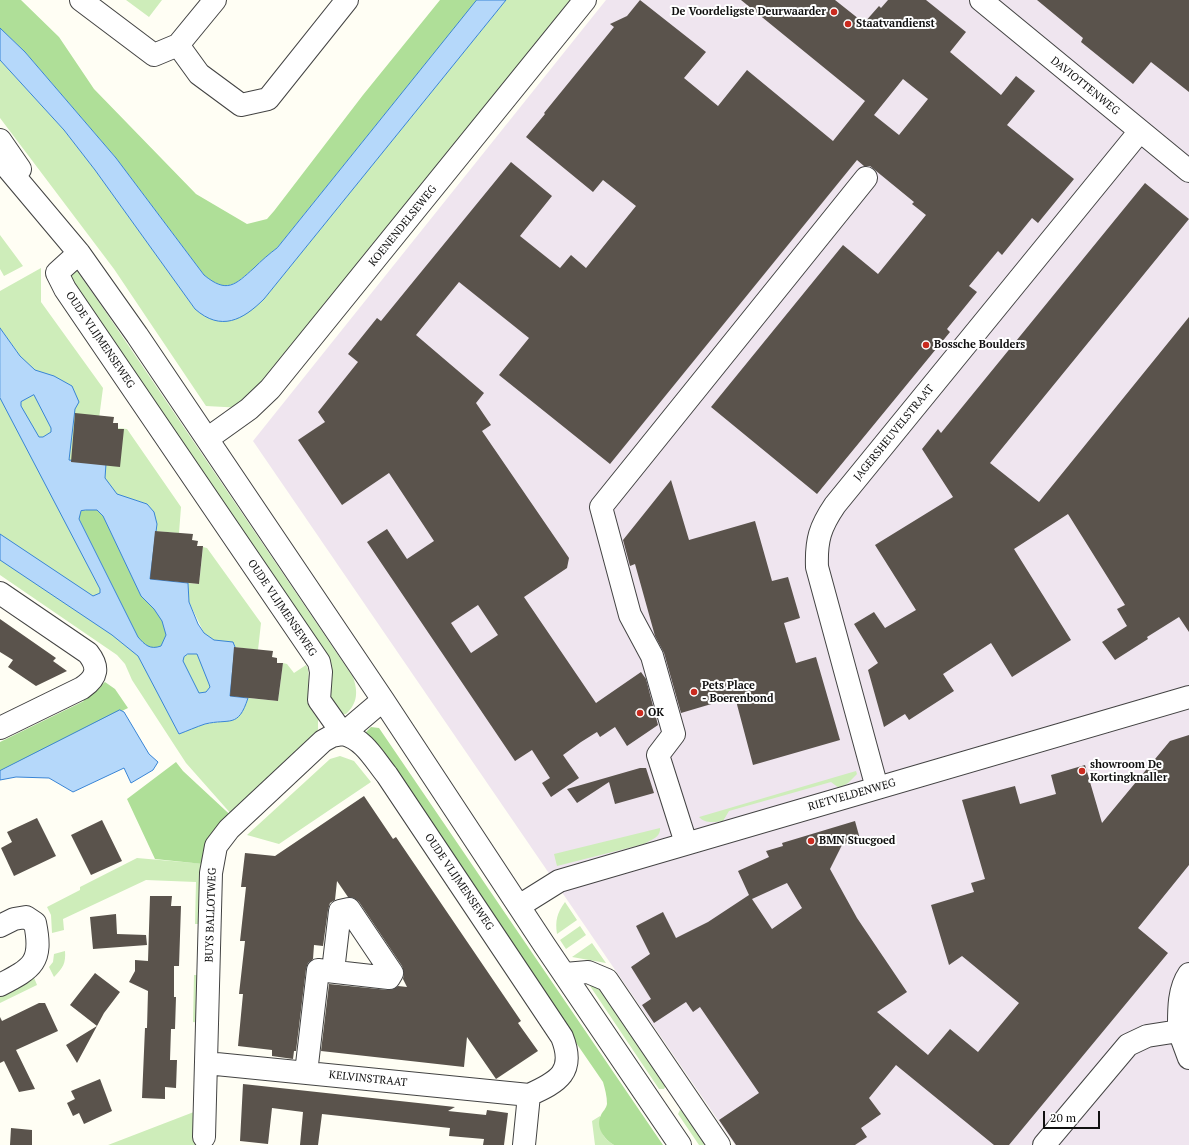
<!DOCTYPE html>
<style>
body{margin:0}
#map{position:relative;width:1189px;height:1145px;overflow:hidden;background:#fffef4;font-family:"PT Serif",serif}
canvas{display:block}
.scale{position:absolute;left:1043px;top:1111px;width:57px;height:18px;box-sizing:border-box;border:2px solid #101010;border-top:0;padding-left:5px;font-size:12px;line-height:14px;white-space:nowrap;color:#101010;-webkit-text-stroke:3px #fff;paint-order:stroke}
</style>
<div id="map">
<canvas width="1189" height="1145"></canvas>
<div class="scale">20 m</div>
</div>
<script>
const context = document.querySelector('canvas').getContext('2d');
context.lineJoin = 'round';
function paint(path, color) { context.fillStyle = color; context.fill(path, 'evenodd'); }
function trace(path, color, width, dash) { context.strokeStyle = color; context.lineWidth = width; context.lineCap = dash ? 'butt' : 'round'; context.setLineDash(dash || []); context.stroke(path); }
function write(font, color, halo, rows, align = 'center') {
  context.font = font + ' "PT Serif",serif'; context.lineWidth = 4; context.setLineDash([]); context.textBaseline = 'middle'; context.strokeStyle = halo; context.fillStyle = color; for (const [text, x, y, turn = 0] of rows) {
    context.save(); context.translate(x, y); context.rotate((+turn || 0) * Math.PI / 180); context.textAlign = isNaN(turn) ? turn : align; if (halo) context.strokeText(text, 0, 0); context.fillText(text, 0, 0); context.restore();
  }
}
const industrial = new Path2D(`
 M606,0H1189V1145H735L253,441Z`);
const green = new Path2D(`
 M126,0H162L149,17Z
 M506,0H575L243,408L206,406L114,269L0,118V60L64,130L95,170L195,309L264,299Z
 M0,235L23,266L4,276L0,269Z
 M41,268V302L103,388L98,426L127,429L181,507L179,533L155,531L157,524L147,504L135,500L137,583L204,633L189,602L188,583L199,584L203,547L207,548L261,623L258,650L235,647L223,642L214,640V706L172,720L179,734C188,730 197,726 206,724C228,719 239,726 248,698L278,701L283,663L287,664L294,673L306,665L308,669C311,690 302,700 318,719V730L232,815L186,763L132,680L125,664L117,655L0,575V339L19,354L0,328V291Z
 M72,270L77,271L103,308L353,677C358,691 358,703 346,714H341L67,280Z
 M340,756L354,761L371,782L279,844L247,835L330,759Z
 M856,771L857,774L848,783L839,788L831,782L729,811L723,821C715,822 705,824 699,817Z
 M660,828C661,837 651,840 644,844L557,866L554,854Z
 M137,858L206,864L205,924H195L196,882L146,880L63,919L64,930L52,933L51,915L47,907L80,890V887Z
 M565,902L577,920L557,934C555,921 557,913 565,902Z
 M580,926L586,935L566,949L560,940Z
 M592,943L606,963L572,957Z
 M65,951C66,963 63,968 54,977L49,967L53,962L54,954Z
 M33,975L37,985L0,1003V991Z
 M194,975H203L201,1023L193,1022Z
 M593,977L666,1085L664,1089H659L586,980Z
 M199,1110L197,1145H108Z
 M680,1110L685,1111L708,1145H699L678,1114Z
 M600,1116C600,1130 601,1137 614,1145H595L592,1121Z`);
const forest = new Path2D(`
 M0,0H21L59,37L94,89L196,194L247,224L267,219L274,211L363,95L440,0H477L277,248C269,254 261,261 254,268C235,285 227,294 204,275L116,158L25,52L0,28Z
 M86,510H97L103,516L141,596L154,609L162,621L166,635L161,646C150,650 145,645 138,637L79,518L81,511Z
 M105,682L115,689L128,708L0,771V742L84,701L83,700Z
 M371,727L379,728L663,1145H614C604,1139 595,1127 601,1115C603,1111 606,1109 607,1104C607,1096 605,1089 603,1082L364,734Z
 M176,762L183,771L239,823L213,865L155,859L127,799Z`);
const water = new Path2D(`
 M477,0H506L264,299C243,320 221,332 195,309L95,170L64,130L0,60V28L25,52L116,158L204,275C227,294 235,285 254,268C261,261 269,254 277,248Z
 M0,328L20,356L35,370L54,376L72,386L79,402L75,409L69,460L106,464L105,478L117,494L147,504L154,512L157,524L150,579L188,583L189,602L198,624L204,633L214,640L233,642L235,647L230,696L248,698C238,729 230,718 205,724C196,727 187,731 179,734L138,656L112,635L0,560V534L93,596L100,593V589L0,398ZM34,395L51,428V432L43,437H39L21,406V402ZM86,510H97L103,516L141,596L154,609L162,621L166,635L161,646C150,650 145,645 138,637L79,519L81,511ZM188,654H197L209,684L210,687L206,692L199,693L183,661L184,657Z
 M120,710L124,712L149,754L158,762L153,770L131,783L124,768L73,792L49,778L16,777L0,780V771Z`);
const building = new Path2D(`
 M640,0L706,52L684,78L718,106L747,70L833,141L865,101L741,0H835L864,23L879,6L881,8L888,0H926L966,32L950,52L1001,95L1016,76L1035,91L1007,125L1074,179L1038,223L1032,218L1002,255L998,251L969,286L977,292L947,329L950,332L817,494L711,407L843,245L878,274L926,215L912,204L914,202L870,166H864L857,160L610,464L499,375L529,338L459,282L416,335L484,393L476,403L491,425L482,431L569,558L567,568L524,597L596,703L641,672L646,679L658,725L627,746L615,727L600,737L597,732L581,742L563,755L579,778L551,797L542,783L550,778L532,750L515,761L367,542L387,529L407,559L434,541L389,473L342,505L298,440L325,422L318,412L358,362L348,354L377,318L381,321L511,162L552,196L520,236L560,268L571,255L586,268L636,206L603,180L593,192L526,137L545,114L544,113L614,27L610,24L627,16ZM903,79L928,99L899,135L874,115ZM478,605L498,635L471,653L451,623Z
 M1037,0H1189V92L1151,62L1133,84L1081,42L1083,38Z
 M1145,183L1189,219L990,463L1039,502L1189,317V632L1179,617L1147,637L1148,639L1115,660L1102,642L1127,626L1117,609L1125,605L1068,514L1014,549L1071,640L1012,677L991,643L943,674L954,691L909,720L905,714L884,727L868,670L878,663L854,624L874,612L885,628L916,610L875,545L953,497L922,449L938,429L941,433Z
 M75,413L114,417L113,423H118V429H124L120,467L71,462Z
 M671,480L689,540L755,521L772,581L788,577L800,618L784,623L796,663L816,657L840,740L753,765L735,697L681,713L664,653L655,636L635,564L630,566L623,540Z
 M155,531L193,534L192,540L198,541L197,546H203L199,584L150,579Z
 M0,619L56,658L53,661L67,671L36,686L8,667L13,660L0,652Z
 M234,647L273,651L272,657L277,658V663H283L278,701L230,696Z
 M1189,735V865L1138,928L1168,953L1009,1145H994L896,1065L869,1098L881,1114L861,1128L867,1137L855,1145H736L719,1120L759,1093L700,1007L693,1012L686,1002L654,1023L642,1005L651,999L631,967L650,954L636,926L663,912L676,938L708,922L749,895L738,871L769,857L766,851L783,846L782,843L855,821L860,839L842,845L830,869L857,918L907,992L877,1012L928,1055L950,1029L978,1052L1019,1003L962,956L949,965L931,905L974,892L971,883L985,879L962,800L1015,786L1020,804L1056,794L1051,775L1085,765L1102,823L1170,741ZM787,883L802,908L772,929L752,899Z
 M640,768H646L654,793L615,804L609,782L577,803L567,789Z
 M364,796L393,839L396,837L521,1021L518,1023L538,1051L496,1079L467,1037L464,1067L321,1051L329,984L388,990L394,989L398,986L407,987L403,979L404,973L402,966L359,902L354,898L348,897L337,881L335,900L330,903L328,910L323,946L314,945L313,959L308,963L306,969L296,1051H294L293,1059L272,1056V1050L238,1046L243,994H239L245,941H240L246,887H241L245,853L275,856Z
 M37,818L56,856L14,876L1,848L12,842L7,832Z
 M102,820L122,861L91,875L71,835Z
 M150,896H172L171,906H181L179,966H174V997H176L175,1029H171L170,1060H177L176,1088L165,1087V1099L142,1098L145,1028H147L148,991L129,982L135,971V960L148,961Z
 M116,914L117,934L146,935L147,945L93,949L90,917Z
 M95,973L120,992L104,1013L97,1026L70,1005Z
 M39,1003H45L58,1031L16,1050L35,1089L19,1092L4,1061L0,1063V1017L2,1021Z
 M97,1026L77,1063L66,1045Z
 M100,1079L112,1111L84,1124L79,1113L73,1116L67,1103L75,1099L71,1091Z
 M243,1084L455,1107L448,1111L486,1115L487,1110L508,1113L504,1145H483L484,1139L449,1136L450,1128L322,1114L318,1145H300L303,1112L272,1108L268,1144L240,1141Z
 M11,1128L32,1130V1145H10Z`);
const minor = new Path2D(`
 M81,0L154,55L178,45L215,0
 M981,0L1189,171
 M178,45L199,74L241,105L268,99L347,0
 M0,140L20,169
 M0,159L79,253L137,335L383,700L545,946L680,1145
 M79,253L57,273L65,289L319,662L321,672L319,700L343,734C364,739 374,759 387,775L562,1037C576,1072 558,1082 529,1095
 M207,439L249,409L270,389L585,0
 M0,593L88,653C99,667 98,677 82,688L0,728
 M877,788L817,567C816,540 820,527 835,505L1140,131
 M686,843L658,755L674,734L652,656L630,615L601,507L866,178
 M519,906L559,881L1189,697
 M0,926L14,919L26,917L35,923C43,962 33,968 0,985
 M565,974L588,972L607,980L719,1145
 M1179,1031L1189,1058
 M206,1063L529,1095
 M306,1073L318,970L389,978L392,973L349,909L340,911L333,971
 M204,1137L211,873L216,846L229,829L323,741L332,736L343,734L383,700
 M524,1145L529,1095
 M1044,1145L1128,1045L1147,1036L1179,1031C1179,1012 1178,990 1189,974`);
const markers = [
 [834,12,4,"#ca2b1f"],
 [848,24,4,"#ca2b1f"],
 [926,345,4,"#ca2b1f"],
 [694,692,4,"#ca2b1f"],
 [640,713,4,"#ca2b1f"],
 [1082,771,4,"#ca2b1f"],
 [811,841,4,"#ca2b1f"]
];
const poiNames = [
 ["De Voordeligste Deurwaarder",826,12,"right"],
 ["Staatvandienst",856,24],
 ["Bossche Boulders",934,345],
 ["Pets Place",702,686],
 ["- Boerenbond",702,699],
 ["OK",648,713],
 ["showroom De",1090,765],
 ["Kortingknaller",1090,778],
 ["BMN Stucgoed",819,841]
];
const streetNames = [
 ["DAVIOTTENWEG",1085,86,39],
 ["KOENENDELSEWEG",403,226,-51],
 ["OUDE VLIJMENSEWEG",100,340,56],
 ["JAGERSHEUVELSTRAAT",894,433,-51],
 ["OUDE VLIJMENSEWEG",282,608,56],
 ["RIETVELDENWEG",852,795,-16],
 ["OUDE VLIJMENSEWEG",459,882,56],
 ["BUYS BALLOTWEG",211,915,-88],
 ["KELVINSTRAAT",368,1079,6]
];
paint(industrial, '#efe5ef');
paint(green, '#ceedba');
paint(forest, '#afdf98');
paint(water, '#b5d8fa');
trace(water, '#3884d5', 1);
paint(building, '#5a534c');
trace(minor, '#434343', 24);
trace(minor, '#fff', 22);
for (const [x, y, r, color] of markers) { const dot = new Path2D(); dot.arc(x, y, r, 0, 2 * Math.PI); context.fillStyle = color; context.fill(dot); trace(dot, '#fff', 1.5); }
write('bold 11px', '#101010', '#fff', poiNames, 'left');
write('11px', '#101010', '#fff', streetNames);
</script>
